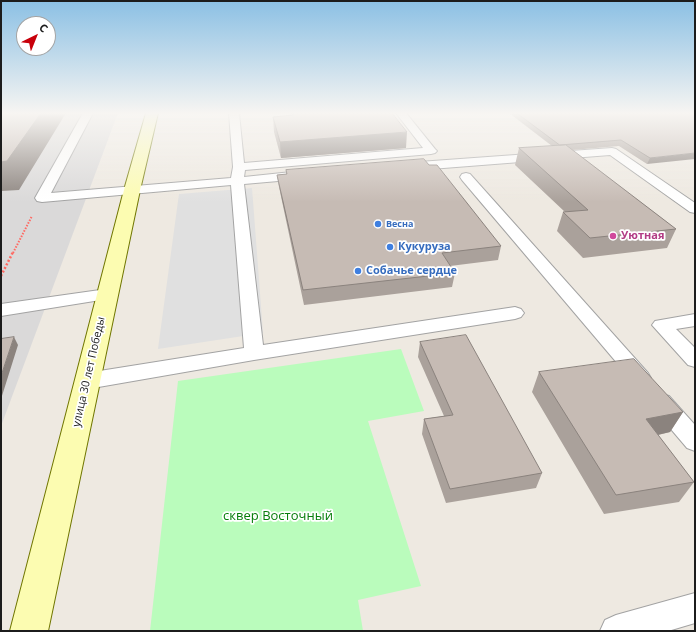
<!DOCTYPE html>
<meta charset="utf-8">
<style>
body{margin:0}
#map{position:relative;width:696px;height:632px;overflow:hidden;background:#eee9e1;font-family:"Open Sans",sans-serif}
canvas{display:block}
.frame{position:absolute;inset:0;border:2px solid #1c1c1c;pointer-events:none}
.north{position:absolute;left:16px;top:16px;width:40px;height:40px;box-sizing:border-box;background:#fff;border:1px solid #a4a4a4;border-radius:50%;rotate:43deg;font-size:11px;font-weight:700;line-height:16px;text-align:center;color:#1c1c1c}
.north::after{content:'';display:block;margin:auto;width:14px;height:18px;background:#c8000b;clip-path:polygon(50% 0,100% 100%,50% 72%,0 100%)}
</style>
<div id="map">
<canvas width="696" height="632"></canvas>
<div class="frame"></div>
<div class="north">С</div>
</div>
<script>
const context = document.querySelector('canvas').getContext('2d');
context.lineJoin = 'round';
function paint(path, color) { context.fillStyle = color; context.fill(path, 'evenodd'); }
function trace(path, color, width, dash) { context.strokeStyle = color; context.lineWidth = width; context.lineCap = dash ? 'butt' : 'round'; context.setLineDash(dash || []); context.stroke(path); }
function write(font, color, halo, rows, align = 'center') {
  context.font = font + ' "Open Sans",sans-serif'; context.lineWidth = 3.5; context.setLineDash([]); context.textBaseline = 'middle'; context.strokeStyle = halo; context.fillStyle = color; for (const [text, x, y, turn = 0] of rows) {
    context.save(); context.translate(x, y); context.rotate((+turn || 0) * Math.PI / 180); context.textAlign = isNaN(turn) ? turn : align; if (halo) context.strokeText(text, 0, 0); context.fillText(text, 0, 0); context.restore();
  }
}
const residential = new Path2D(`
 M1,113H118L1,426Z`);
const park = new Path2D(`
 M401,349L424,411L368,421L421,586L358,600L363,631H150L178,381Z`);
const parking = new Path2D(`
 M252,188L263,333L158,349L179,194Z`);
const pathFar1 = new Path2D(`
 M13,253L32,216`);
const path = new Path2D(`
 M1,276L13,252`);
const lane = new Path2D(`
 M83,113H93L51,193L231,178L233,167L229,113H239L244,163L423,148L396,113H406L435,149L437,151L435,153L431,154L245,170L244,177L301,171L305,172L307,175L305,178L301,179L244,184L263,345L515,307L521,309L524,313L521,317L515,319L254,360L87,389L80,386L77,381L80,376L87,373L244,348L231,185L42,202L37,201L35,198Z
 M612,148L616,149L695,203V213L690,212L610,155L405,171L401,170L399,167L401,164L405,163Z
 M466,173L470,174L648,373L651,378L648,383L641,386L634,383L462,180L460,177L462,174Z
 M107,289L113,290L116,294L113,298L1,316V304Z
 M695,314V326L676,329L695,348V367L688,365L652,325L655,321Z
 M661,394L669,396L695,425V451L687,448L653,408L650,402L653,396Z
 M695,593V623L668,631H600L605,620L616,615Z`);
const secondary = new Path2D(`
 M146,113H158L140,190L48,631H10L124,190Z`);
const wall = new Path2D(`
 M292,113H392L406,148L281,158L274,132L273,117L292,115Z
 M509,113H695L647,164L619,146L572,150L676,229L667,248L583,258L557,231L563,212H565L515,165L519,148L552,146Z
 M429,165L501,246L498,260L450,266L455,273L452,287L304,305L279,187L277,175L286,174V170Z
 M420,342L542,473L536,488L446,503L422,434L424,419L444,416L418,357Z
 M539,372L683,412L670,432L658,435L694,482L679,502L604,514L532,392Z`);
const shadedWall = new Path2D(`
 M41,113H66L19,190L1,191V162Z
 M407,132L406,148L281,158L280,142Z
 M695,153V159L647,164L650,158Z
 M14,337L18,345L1,399V376Z
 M683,412L670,432L635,440L646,419Z`);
const building = new Path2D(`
 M1,113H41L7,161L1,162Z
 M292,113H392L407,132L280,142L273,117L293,115Z
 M517,113H695V153L650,158L621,140L560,145Z
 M566,145L676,229L590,238L563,212L588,210L519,148Z
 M424,159L429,165H437L501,246L442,253L455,273L303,290L277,175L287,174L286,170Z
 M466,335L542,473L450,489L424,419L453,415L420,342Z
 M14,337L1,376V339Z
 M634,359L683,412L646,419L694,482L616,495L539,372Z`);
const markers = [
 [378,224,4,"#3f7fe0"],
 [613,236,4,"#d1479c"],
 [390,247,4,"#3f7fe0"],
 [358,271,4,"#3f7fe0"]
];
const farShopnames = [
 ["Весна",386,224]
];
const hotelNames = [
 ["Уютная",621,236]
];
const shopNames = [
 ["Кукуруза",398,247],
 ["Собачье сердце",366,271]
];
const streetNames = [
 ["улица 30 лет Победы",89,372,-77]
];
const nearParknames = [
 ["сквер Восточный",278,516]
];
paint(residential, '#dad9d9');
paint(park, '#bafcbc');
paint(parking, '#e0e0e0');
trace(lane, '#a3a3a3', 2);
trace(secondary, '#707600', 2);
trace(pathFar1, '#ff6861', 2, [1.5, 1.5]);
trace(path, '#ff6861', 2.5, [2, 2]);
paint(lane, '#fff');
paint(secondary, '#fcfcb1');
paint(wall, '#aaa19b');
paint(shadedWall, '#8b837e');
paint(building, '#c6bbb4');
trace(building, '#8b837e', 1);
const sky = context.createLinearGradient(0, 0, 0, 202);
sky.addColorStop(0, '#8bc0e4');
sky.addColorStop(0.56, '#f7f5f2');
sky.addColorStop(1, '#f7f5f200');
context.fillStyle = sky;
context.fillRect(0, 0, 696, 202);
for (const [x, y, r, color] of markers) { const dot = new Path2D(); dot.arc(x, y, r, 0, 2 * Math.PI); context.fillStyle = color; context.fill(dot); trace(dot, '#fff', 1.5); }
write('bold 9px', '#366cbe', '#fff', farShopnames, 'left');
write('bold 11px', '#b23c85', '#fff', hotelNames, 'left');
write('bold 11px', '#366cbe', '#fff', shopNames, 'left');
write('11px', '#1c1c1c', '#fff', streetNames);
write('13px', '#067e0a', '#fff', nearParknames);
</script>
